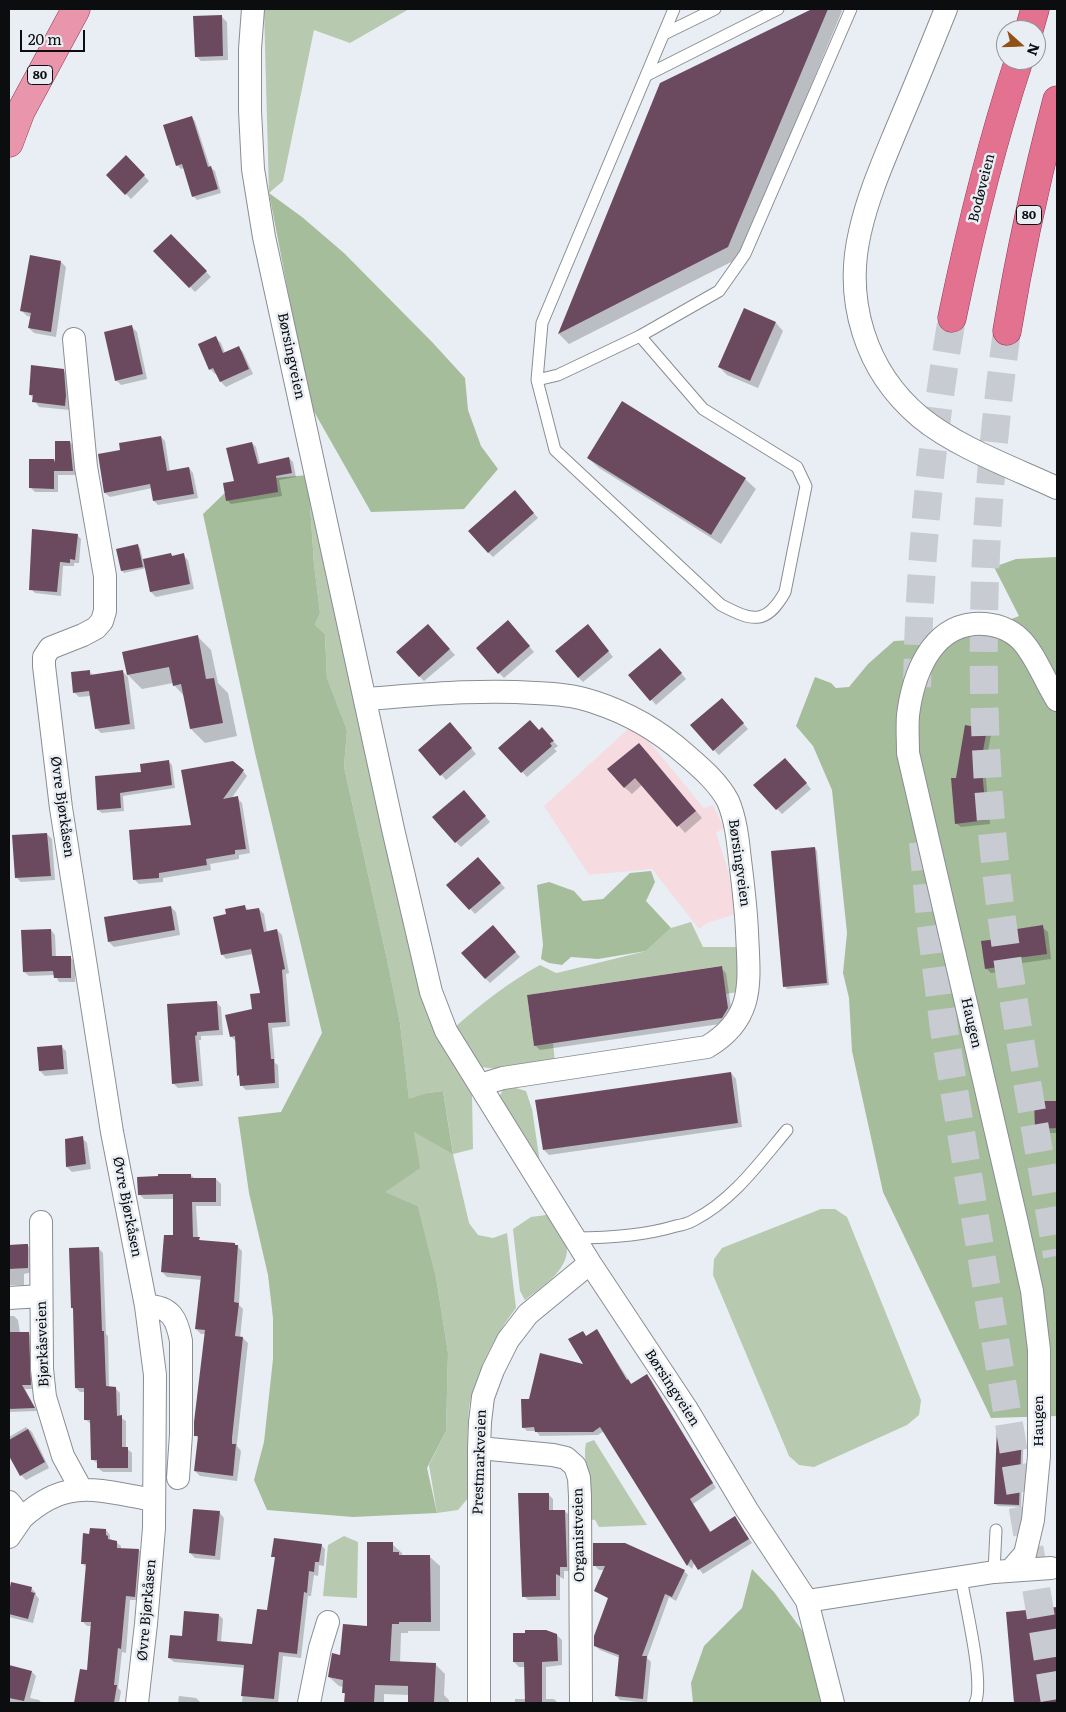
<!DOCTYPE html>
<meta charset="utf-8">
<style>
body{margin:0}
#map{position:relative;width:1066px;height:1712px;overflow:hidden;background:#e9eef4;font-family:Literata,serif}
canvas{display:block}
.frame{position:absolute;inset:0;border:10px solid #0b0d0f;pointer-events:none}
.north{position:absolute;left:996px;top:20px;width:50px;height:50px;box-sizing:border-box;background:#e9eef4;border:1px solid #909498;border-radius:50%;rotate:110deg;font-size:14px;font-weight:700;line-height:20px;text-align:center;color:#0b0d0f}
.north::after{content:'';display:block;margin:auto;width:18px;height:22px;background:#915218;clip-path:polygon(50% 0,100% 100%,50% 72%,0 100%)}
.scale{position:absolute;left:20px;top:30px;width:65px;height:22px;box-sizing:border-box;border:2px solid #0b0d0f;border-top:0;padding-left:6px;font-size:15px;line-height:18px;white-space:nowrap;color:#0b0d0f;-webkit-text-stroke:4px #e9eef4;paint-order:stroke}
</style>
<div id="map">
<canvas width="1066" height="1712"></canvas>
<div class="frame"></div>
<div class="north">N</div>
<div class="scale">20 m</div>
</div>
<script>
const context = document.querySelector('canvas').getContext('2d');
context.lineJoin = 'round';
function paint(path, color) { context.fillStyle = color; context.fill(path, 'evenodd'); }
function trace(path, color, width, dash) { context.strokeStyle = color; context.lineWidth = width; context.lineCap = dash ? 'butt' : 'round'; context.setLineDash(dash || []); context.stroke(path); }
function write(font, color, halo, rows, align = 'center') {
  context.font = font + ' Literata,serif'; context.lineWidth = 5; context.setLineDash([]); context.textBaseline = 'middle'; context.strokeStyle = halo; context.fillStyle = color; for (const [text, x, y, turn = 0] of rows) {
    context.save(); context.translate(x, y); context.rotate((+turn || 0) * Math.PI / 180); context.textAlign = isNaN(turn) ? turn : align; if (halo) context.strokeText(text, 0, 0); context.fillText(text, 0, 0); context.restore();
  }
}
const commercial = new Path2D(`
 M629,728L642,733L704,808L713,805L724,828L716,833L728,870L736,914L707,923L699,929L652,869L589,875L544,806Z`);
const green = new Path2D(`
 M264,9H409L350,43L314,30L283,181L269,193Z
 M308,475L425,1005L435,1033L472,1095L473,1149L453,1154L469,1223L478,1235L493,1238L507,1233L516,1308C496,1333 474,1376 469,1408C466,1437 469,1468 469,1497L458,1510L437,1513L429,1465L446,1431L448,1353L436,1277L418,1206L384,1192L413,1131L453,1153L443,1091L427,1093L409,1100L400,1023L387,959L344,767L347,730L327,678L325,634L315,625L320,613L314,564Z
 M691,922L703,947H740L743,991L726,994L721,966L527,995L534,1045L553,1043L555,1063C538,1065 489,1074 475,1064C470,1059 459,1034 455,1027C481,1004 509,982 540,965L556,973L561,972L646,951L671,928Z
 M508,1088H516L526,1091L532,1109L540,1163L499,1097L503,1090Z
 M821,1209H835L847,1217L921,1400L919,1415L907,1425L814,1467L799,1465L789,1456L713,1275L714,1259L722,1248Z
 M546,1215C555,1220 558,1226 563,1235C579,1264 544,1285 525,1300L520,1291L513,1229L531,1217Z
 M594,1440L647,1525L599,1527L595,1520L586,1519L585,1449L586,1443Z
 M344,1536L358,1542L357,1598L323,1596L328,1545Z`);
const forest = new Path2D(`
 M269,193L302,217L344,253L433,343L465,378L468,410L481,446L498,469L464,509L371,512L312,408L298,354L290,302Z
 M308,475L314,564L320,613L315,625L325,634L327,678L347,730L344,767L387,959L400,1023L409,1099L427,1093L443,1091L453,1154L414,1132L420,1168L385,1192L418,1206L436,1277L448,1353L446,1431L427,1468L437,1513L353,1517L267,1510L254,1480L264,1442L273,1359V1318L268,1275L249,1193L238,1117L281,1112L322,1033L255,753L203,514L230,488L263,479Z
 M1057,557V1416L991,1418L883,1192L852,1051L849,998L843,973L847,933L832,790L813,746L796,726L815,677L831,683L836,688L849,687L868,664L894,641L968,637L1019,616L994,567L1016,559Z
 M651,871L655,882L646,901L671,928L646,951L598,959L571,957L562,965L549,963L541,959L543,945L537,885L549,882L574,891L583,901L603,899L630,873Z
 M752,1569L774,1592L804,1633L825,1703H693L691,1683L704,1646L742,1608Z`);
const shadow = new Path2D(`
 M815,9H840L842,11L739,258L569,344L559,334L661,84Z
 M222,17L227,22L228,60L201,61L196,56Z
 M191,117L195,121L210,167L215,171L221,193L197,200L193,196L184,168L181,169L177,165Z
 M126,157L149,181L131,199L107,175Z
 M171,235L211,277L195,292L155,251Z
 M61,262L66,267L56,337L34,333L29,328L31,317L27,316L22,311Z
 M776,323L783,331L758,388L727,375L719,367Z
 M132,327L137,332L147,379L121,385L116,380Z
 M216,338L221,343L225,353L238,347L243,352L253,374L226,387L221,382L217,373L215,374L210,369Z
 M63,370L68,375L70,410L39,407L30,394Z
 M161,437L165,441L170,472L189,468L193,473L198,498L158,505L154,501L152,488L110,497L105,493L99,455L122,451Z
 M70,442L74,446L77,475H58V492H35L31,488L54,460L56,463Z
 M252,443L256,447L260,464L289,458L293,462L296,477L279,480L282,496L231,504L228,501Z
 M588,458L745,479L756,489L721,544L599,468Z
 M520,497L538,518L493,557L488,552Z
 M77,535L81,539L79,563H74V566H63L61,596L35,593L31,589Z
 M138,546L140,548L143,560L171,554L173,557L183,555L188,560L194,589L156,597L151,592L146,568L124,573L122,571Z
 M513,627L534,652L504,678L499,673Z
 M592,630L613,657L583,682L578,677Z
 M433,631L455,655L424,681L419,676Z
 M197,636L211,650L218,683L228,693L237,736L205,743L191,729L185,697L174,685L173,683L142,689L128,675L124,653Z
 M665,654L686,679L656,705L630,675Z
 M89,671L93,675L123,672L128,677L135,729L101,733L96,728L91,696L79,697L74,692Z
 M727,704L748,729L719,755L714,750Z
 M455,729L476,754L446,780L420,751Z
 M986,730L991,735L985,767L990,824L961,827L956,823L957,779Z
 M539,731L546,734L558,746L554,749L557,751L527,777L500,748Z
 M646,751L702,818L685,833L643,784L632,794L624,787Z
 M168,761L172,765L175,788L123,796L124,811L102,813L98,810L142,773Z
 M790,764L811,789L782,814L755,786Z
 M243,771L247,776L231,799L237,798L242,803L250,853L239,855V859L210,864L211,870L163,878V882L139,884L134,879L192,826Z
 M469,797L490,822L461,847L456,842Z
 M47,834L52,839L55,880L21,882L16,877Z
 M815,848L817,851L829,985L787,989L785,986Z
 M483,863L505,888L475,914L448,885Z
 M171,907L176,912L180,935L114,947L109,942Z
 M245,907L249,911L259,909L264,914L267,932L277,930L282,935L289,973L286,974L290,1026L272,1028L275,1063L278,1065L279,1088L246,1090L241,1085V1077L239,1075L236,1042L232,1037L226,1016L253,1010L262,995L253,954L226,959L222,954L227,915Z
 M1042,927L1048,932L1051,959L1022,963L1023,969L991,973L986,968Z
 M51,930L55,935L56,957H70L75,962V982H59L55,975L29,976L24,972Z
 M498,932L520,957L490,983L485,978Z
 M721,968L726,973L732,1014L727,1023L540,1050L535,1045Z
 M216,1002L221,1007L223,1035L201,1036V1040H199L203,1086L178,1088L173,1083L169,1005Z
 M61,1046L66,1051L68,1074L45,1076L40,1071Z
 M731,1073L736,1079L742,1127L549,1155L544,1150Z
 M1035,1102H1057V1133H1041L1036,1128Z
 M82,1138L87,1143L91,1169L72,1172L67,1167Z
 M191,1175L195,1179H216L221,1184V1206H196L198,1239L202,1242L235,1244L242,1251L239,1305L243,1309L240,1338H243L248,1343L237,1443V1446L241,1451L237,1481L200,1476L195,1471L199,1439L195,1435L206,1334H201L196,1329L202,1280L167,1277L162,1272L174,1237V1199H144L139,1194Z
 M9,1246H28L32,1250V1272L24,1274V1285H9Z
 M99,1249L103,1253L106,1334L108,1336L109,1388L116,1389L120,1393V1417L126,1421V1448L132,1453V1472H103L98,1468V1464L92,1459L91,1424L86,1420L85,1392H80L76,1388L74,1310L72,1308Z
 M9,1316H14L18,1320L20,1333H28L32,1337L34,1389H25L37,1411L9,1412Z
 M597,1331L632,1385L647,1376L651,1380L716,1488L693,1504L711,1532L735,1518L752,1543L703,1574L694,1563L692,1569L688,1565L604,1431L598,1435L540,1436L536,1431H527L523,1427L530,1400L585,1366L583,1332L587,1337Z
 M26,1427L32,1432L49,1468L26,1480L21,1475L9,1454V1437Z
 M1022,1429L1024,1431L1021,1507L998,1506L995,1504Z
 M548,1494L553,1499V1511H565L569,1515L571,1571H564V1579L560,1577V1600H528L524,1596Z
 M219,1512L224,1518L220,1560L195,1558L190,1553Z
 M106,1530L110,1535V1539L116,1542L121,1546V1549L139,1550L143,1555L139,1600H130L126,1653L122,1652L118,1688L121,1691L119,1703H75L81,1670L88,1671L92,1626H87L82,1621L87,1568L82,1563L91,1535Z
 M392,1544L402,1553V1556L430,1557L440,1566V1631H408V1633H401L400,1663L435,1664L445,1674L444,1695L449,1700V1703H409V1695L384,1694V1703H346V1696L343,1692V1687L339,1686L329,1677L342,1656L368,1627Z
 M595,1544L684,1571L688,1575L676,1601L669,1597L647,1658L651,1662L647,1703L620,1700L616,1696L620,1658L600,1650L595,1646L609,1599L595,1590L604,1570H599L595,1566Z
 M321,1545L325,1549L324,1566L319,1565L318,1576L314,1575L311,1596H308L301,1658L283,1656L278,1703H242L245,1668L174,1662L169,1658L183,1638L219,1615L223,1619L221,1642L253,1646L268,1611L276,1559L273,1556Z
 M9,1587L31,1588L36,1593V1595L39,1599L33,1623L9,1617Z
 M1057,1609V1703H1016L1007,1613Z
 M557,1635L562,1640V1665L546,1667V1699H554L558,1703H515V1699H526L525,1667H519L514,1662Z
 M9,1666L32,1672L36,1676L30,1698L39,1700L42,1703H9Z
 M179,1696L196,1698L201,1703H178Z`);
const building = new Path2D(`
 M812,9H828L728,247L558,334L660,83Z
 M222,15L223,56L195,57L193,16Z
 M192,116L208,167L211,166L218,189L192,197L182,164L176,166L163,125Z
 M126,155L145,175L125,195L106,175Z
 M171,234L207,271L189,288L153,251Z
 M30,255L61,261L51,332L28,328L31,313L20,311Z
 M744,308L776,322L750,381L718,367Z
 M132,325L143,374L115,381L104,332Z
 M216,336L223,353L239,346L249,369L220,382L213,368L209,370L198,344Z
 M31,365L64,369L66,396L65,406L32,402L33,395H29Z
 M622,401L746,478L711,535L587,458Z
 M161,436L167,471L189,467L194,494L153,501L150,484L104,493L98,454L120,450L119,443Z
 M55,441H70L73,471H54V489L29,488V459H54L55,463Z
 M252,442L258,464L289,457L292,473L276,476L278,492L226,501L223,483L234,481L226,448Z
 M515,490L534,513L488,553L468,531Z
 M32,529L78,534L75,560L70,559V563L60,562L57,592L29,590Z
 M138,544L143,567L121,571L116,549Z
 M171,553L172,556L184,553L190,584L150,592L143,559Z
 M508,620L530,646L498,674L476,648Z
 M428,624L450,649L419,677L396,652Z
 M588,624L609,651L578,678L555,651Z
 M198,635L206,679L214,678L223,723L190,729L181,684L173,686L169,667L127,675L122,652Z
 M660,648L682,673L650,701L628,675Z
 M90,670V675L123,670L130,724L95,729L89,691L73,693L71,672Z
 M722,698L744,723L713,751L690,725Z
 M530,720L539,730L542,727L554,741L550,743L552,746L521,773L498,748Z
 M450,722L472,748L440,776L418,750Z
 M965,725L987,729L981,762L987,820L955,824L951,778H956Z
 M639,743L696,811L677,827L635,778L624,788L607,769Z
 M785,758L807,783L776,810L753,785Z
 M169,760L172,785L120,793L121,808L97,810L95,776L141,772L140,764Z
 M233,761L244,770L223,799L238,796L246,849L235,850V854L206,859L207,865L159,873V878L133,880L129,830L191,825L181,770Z
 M464,790L486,816L455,843L432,817Z
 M47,833L51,876L15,878L12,835Z
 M815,847L827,983L783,987L771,851Z
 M478,857L501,883L469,910L446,885Z
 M245,905L246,910L259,908L264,932L277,929L285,969L282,970L286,1022L268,1023L271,1059H274L275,1083L240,1086L239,1075L237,1076L235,1036L230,1037L225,1015L252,1009L250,994L260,993L251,949L221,955L213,917L226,914L225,909Z
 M171,906L175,930L108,942L104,917Z
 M493,925L516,952L485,979L461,953Z
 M1043,925L1047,954L1017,958L1018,964L985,969L981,941L1005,938L1004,931Z
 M51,929L52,956H71V978H54L53,971L23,972L21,930Z
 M722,966L728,1008L722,1018L534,1046L527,995Z
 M217,1001L219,1030L197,1032V1035L195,1036L199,1081L172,1084L167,1004Z
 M62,1045L64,1069L39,1071L37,1047Z
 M731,1072L738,1123L543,1150L535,1100Z
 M1034,1101H1057V1128L1035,1129Z
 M83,1136L86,1164L66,1167L65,1139Z
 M158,1174H191V1178H216V1202H192L193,1237H200L199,1240L235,1243V1245H238L234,1302L239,1303L235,1336L243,1337L232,1438V1444H236L233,1476L194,1471L198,1436H194V1422L205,1330L195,1329L201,1276L161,1272L164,1235H173V1194L138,1195L137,1177L158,1176Z
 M25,1244H28V1268L9,1269V1245Z
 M99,1247L102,1331H104L106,1386L116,1387L117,1416L122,1415V1447H128V1468H97V1460H91L90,1420H84V1388H75L73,1308H71L69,1248Z
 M597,1329L627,1380L628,1379L631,1384L647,1374L713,1483L690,1499L710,1532L735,1516L749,1539L698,1570L691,1559L687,1566L600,1427L593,1432H535L534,1427L522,1428L521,1399H529L540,1353L583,1364L568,1339L583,1331L586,1336Z
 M9,1332H29L31,1385H22L35,1408L9,1409Z
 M997,1427L1022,1428L1019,1505L994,1504Z
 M28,1429L45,1462L20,1476L9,1456V1440Z
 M518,1493H549V1510H565L567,1567H560V1576L556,1574V1596L522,1597Z
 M193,1509L220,1511L215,1556L189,1553Z
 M90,1528L106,1529V1535L108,1536V1539L117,1541V1548L139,1549L135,1597L126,1596L121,1649L118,1648L114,1685H117L114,1703H74L80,1669L87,1670L91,1622H81L86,1564H81L83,1533L89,1534Z
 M274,1538L322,1544L319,1562H315L314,1572L309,1571L307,1593L304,1592L297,1654L279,1652L274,1699L241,1696L244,1665L168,1658L170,1635L182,1636L184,1611L219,1614L217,1641L252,1644L257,1609L267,1610L275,1557H271Z
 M367,1542H393V1552H399V1555H430L431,1622H399V1624H392L390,1661L436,1663L434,1703H408V1686L375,1685L374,1703H344L345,1693H342L343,1680L328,1677L332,1653L340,1655L343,1624L367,1626Z
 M593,1543H625L685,1570L672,1597L665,1594L642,1656H647L643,1699L615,1696L619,1655L594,1646V1636L608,1598L594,1591L605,1566H593Z
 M11,1582L32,1587L31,1592L35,1593L28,1619L9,1614V1592Z
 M1057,1607V1703H1014L1006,1612Z
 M525,1630H546L557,1634L558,1661L542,1662V1703H525L524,1662H513V1633H525Z
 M9,1665L32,1671L24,1701L9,1698Z`);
const trunkTunnel = new Path2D(`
 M1007,331C986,482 978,632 988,784C999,942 1031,1100 1057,1256
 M917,687C919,563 931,441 952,318
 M923,842L930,919L944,1029L1055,1703`);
const service = new Path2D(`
 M664,34L715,9
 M647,75L778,9
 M640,336L703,409L797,467L806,486L785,592C766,626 752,621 721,605L555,450L537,380L558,375L640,336L719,291L745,254L851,9
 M537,380L542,323L674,9
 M574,1238C608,1238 643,1236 676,1226C682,1225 689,1223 694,1220C733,1200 760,1162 787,1130
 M994,1572L996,1530
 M961,1578C965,1603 985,1685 975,1703`);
const minor = new Path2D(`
 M253,9L250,49V111L253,169L264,237L393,829L431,992L446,1031L590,1263L686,1408L747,1510L807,1601L833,1703
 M946,9C930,49 914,88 897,128C883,162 868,196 860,232C844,300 865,371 920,417C956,447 1014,468 1057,488
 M74,339L86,467L105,576V611L102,621L96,628L83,635L50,648L44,657V666L61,808L112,1132L146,1306L155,1375L154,1528L146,1624L137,1703
 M365,699C421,695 478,689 535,693C554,694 575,695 594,702C628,713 658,730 685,754C701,768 718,782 728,801C736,820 738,841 740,860C743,884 746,908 747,932C749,981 756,1018 707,1047L503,1078L480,1085
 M41,1222L42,1369L45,1397L63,1456L81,1489
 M9,1298L41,1296
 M146,1306C171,1306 177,1319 181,1341V1434L178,1478
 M479,1448L553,1455L566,1458L575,1466L579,1478L580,1496L581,1703
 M9,1502L22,1518C67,1476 99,1491 154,1500
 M9,1537L22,1518
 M1011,1570L1025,1554L1033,1520L1039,1456V1350L1032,1291L1017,1223L908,753C908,740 907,727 908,715C913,676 930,628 974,624C992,623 1007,627 1020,639C1034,652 1046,683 1057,700
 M807,1601L994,1572L1051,1568
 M309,1703L320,1648L328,1622
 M479,1703V1448L480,1422L483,1397L493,1370L508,1340L528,1314L590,1263`);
const primary = new Path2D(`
 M9,143L21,111L76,9`);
const trunk = new Path2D(`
 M1029,30L1035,9
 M952,318C970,231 991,145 1019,60
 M1007,331C1020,253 1037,176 1057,100`);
const shields = [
 [40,75,25],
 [1029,215,25]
];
const shieldNames = [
 ["80",40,75],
 ["80",1029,215]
];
const streetNames = [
 ["Bodøveien",982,188,-76],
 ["Børsingveien",291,356,78],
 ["Øvre Bjørkåsen",62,807,82],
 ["Børsingveien",739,863,82],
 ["Haugen",971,1023,77],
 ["Øvre Bjørkåsen",127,1207,79],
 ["Bjørkåsveien",43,1344,-92],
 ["Børsingveien",672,1388,57],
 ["Haugen",1039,1421,-90],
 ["Prestmarkveien",480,1462,-88],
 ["Organistveien",579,1535,-91],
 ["Øvre Bjørkåsen",147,1610,-85]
];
paint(commercial, '#f6dce1');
paint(green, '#b7c9af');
paint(forest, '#a5bd9a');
paint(shadow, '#0003');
paint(building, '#6b4a5f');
trace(trunkTunnel, '#c8ccd2', 28, [28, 14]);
trace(service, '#898e93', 13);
trace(minor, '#898e93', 24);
trace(primary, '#923751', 29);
trace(trunk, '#923751', 29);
trace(service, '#fff', 11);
trace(minor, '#fff', 22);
trace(primary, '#e995ac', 28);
trace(trunk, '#e27290', 28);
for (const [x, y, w] of shields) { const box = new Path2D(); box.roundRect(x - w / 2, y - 9.5, w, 19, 4); context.fillStyle = '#e9eef4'; context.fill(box); trace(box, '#0b0d0f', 1); }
write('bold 12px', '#0b0d0f', null, shieldNames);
write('14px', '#0b0d0f', '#e9eef4', streetNames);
</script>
